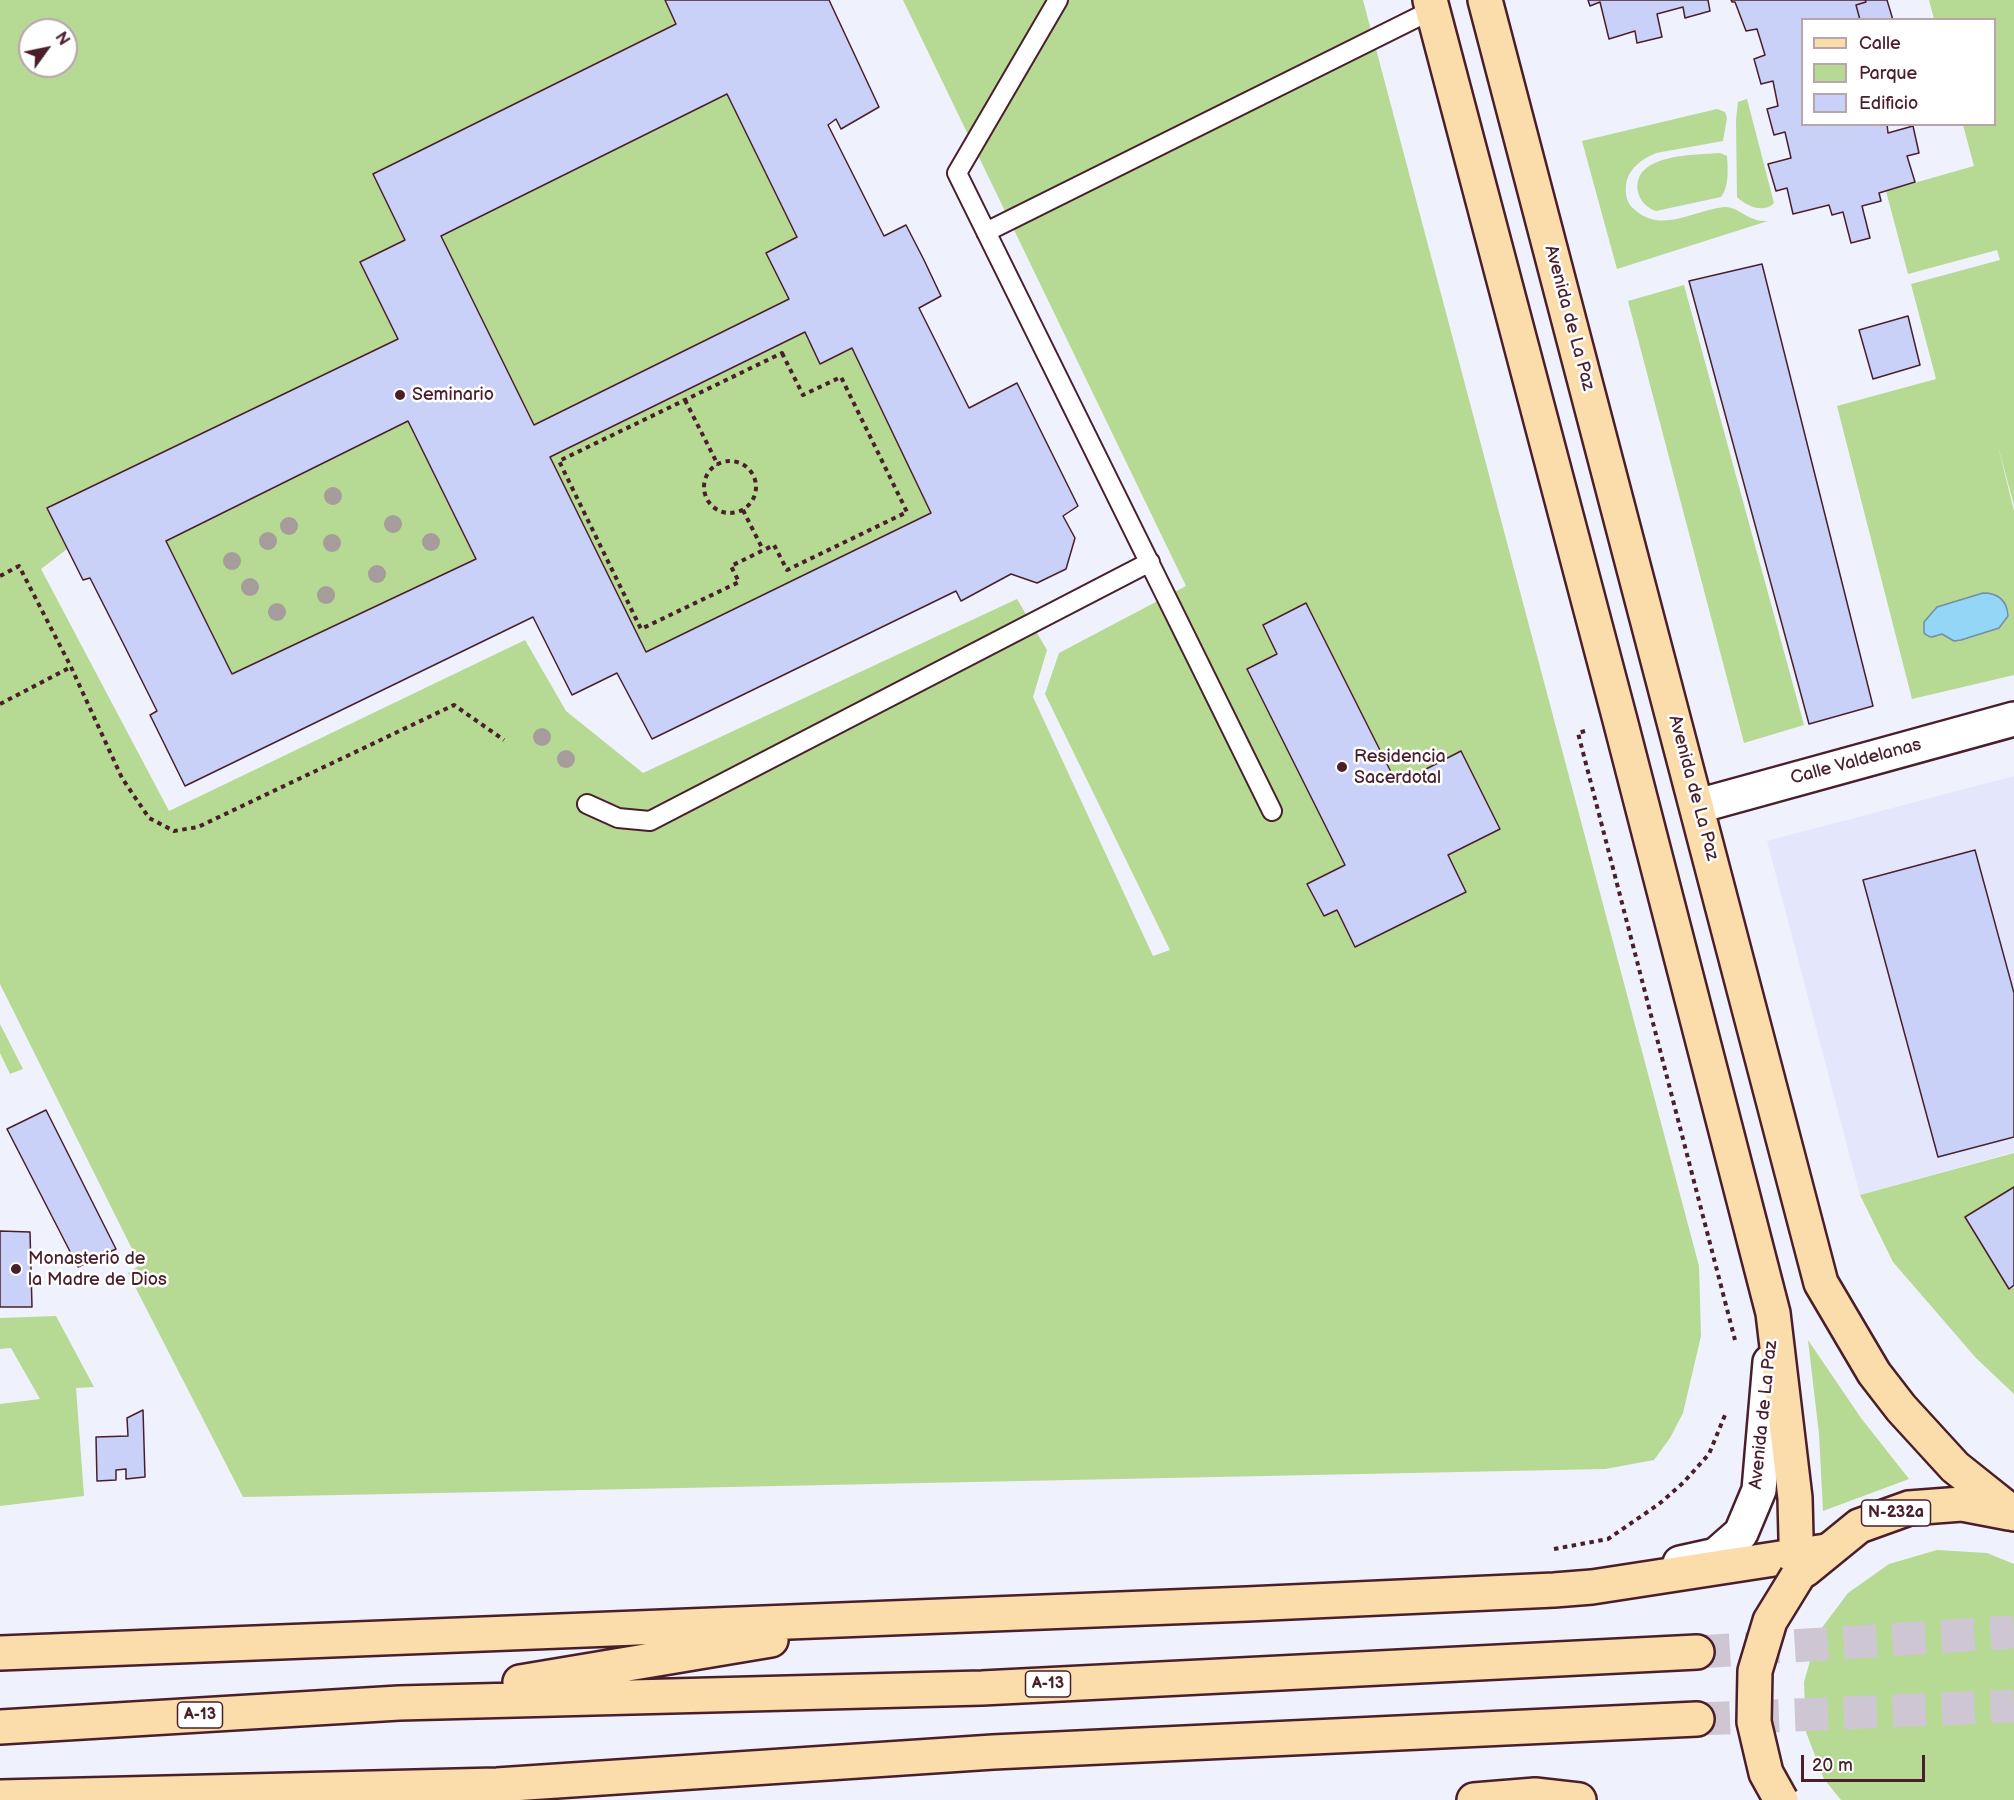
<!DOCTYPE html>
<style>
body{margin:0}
#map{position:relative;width:2014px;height:1800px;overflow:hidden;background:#eff1fd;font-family:"Balsamiq Sans",sans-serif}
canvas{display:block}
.legend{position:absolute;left:1801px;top:18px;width:195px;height:108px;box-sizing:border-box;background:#fff;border:2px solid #b7a5aa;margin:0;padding:8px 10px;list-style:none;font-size:18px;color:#4a1f2b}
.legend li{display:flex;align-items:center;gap:12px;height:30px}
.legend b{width:30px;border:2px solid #b7a5aa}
.north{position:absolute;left:18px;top:18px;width:60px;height:60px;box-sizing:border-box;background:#fff;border:2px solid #b7a5aa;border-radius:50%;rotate:57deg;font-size:16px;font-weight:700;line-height:24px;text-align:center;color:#4a1f2b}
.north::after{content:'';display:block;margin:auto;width:21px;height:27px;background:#4a1f2b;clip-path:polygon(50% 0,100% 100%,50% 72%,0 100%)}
.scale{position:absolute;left:1801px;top:1755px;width:124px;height:27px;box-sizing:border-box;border:3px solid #4a1f2b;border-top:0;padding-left:8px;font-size:18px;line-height:21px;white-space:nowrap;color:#4a1f2b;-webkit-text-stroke:4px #fff;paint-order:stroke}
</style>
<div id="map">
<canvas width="2014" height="1800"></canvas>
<ul class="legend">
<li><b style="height:8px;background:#faddab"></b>Calle</li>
<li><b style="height:16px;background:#b6d994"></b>Parque</li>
<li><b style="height:16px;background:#c9d1f9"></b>Edificio</li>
</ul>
<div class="north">N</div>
<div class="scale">20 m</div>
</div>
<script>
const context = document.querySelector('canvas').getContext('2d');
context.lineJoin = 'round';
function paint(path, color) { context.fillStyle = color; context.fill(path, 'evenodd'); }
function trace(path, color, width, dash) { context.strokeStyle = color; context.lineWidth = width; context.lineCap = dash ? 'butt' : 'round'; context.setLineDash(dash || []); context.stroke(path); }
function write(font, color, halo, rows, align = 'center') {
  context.font = font + ' "Balsamiq Sans",sans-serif'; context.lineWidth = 5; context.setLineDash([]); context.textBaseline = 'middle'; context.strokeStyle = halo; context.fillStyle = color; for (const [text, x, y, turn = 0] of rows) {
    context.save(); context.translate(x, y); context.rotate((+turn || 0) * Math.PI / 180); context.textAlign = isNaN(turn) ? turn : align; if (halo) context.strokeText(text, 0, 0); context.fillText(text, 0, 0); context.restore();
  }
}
const built = new Path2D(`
 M2014,776V1152L1860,1195L1767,841Z`);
const green = new Path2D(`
 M0,0H665L676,24L373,174L405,240L360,262L398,339L47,508L67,549L41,569L169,811L525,640L566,711L643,773L1017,599L1047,650L1033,697L1153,956L1170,950L1045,694L1059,653L1186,586L903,0H1363L1699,1266L1701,1336L1683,1413L1670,1438L1654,1460L1605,1469L243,1497L128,1273L140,1265L0,984ZM30,30H66V66H30Z
 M1929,0H2014V505L1998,446L2014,511V675L1912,699L1837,406L1936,379L1911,284L2000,260L1997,250L1908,274L1886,191L1974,166L1963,125L1994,124V20L1934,19Z
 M727,94L797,237L766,253L789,299L534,425L441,236Z
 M1747,99L1774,203C1764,214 1746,206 1737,197L1736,120L1738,102Z
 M1717,109L1725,112L1727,118L1723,141L1656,153C1642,159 1628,169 1626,185C1625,195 1627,204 1635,210C1662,234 1694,210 1724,207C1735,206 1744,216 1754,219C1758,221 1763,221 1768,221L1617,269L1582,141Z
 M1720,153L1727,156C1728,169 1729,187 1721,197L1656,211C1647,208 1640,201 1638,192C1631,153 1697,155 1720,153Z
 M1684,285L1804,725L1744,743L1628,301Z
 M805,332L821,364L852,348L931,513L646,652L550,457Z
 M408,421L476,559L232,674L166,541Z
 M0,1024L23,1069L10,1074L0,1053Z
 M2014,1153V1394L1976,1358L1893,1262L1860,1195Z
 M56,1316L94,1387L76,1388L84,1496L0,1506V1404L40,1399L11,1348L0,1349V1318Z
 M1808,1340L1861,1418L1909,1479L1823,1511L1819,1434Z
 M1937,1550L1987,1553L2014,1564V1800H1841L1824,1779L1806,1732L1804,1682L1818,1633L1848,1593L1889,1564Z`);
const water = new Path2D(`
 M1983,593C1998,593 2007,600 2008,616L1999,628L1961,640L1954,641L1942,634C1933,636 1932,640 1924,633V622L1937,607Z`);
const building = new Path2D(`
 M665,0H829L879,107L841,129L836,119L828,125L884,236L906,225L924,260L941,296L919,308L969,408L1017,383L1078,506L1063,516L1075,538L1066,569L1037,583L1011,574L961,601L956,591L652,739L617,673L572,695L533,617L185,786L150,715L157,711L122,641L90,578L83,580L47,508L398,339L360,262L405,240L373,174L676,24ZM727,94L797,237L766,253L789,299L534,425L441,236ZM805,332L820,364L852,348L931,513L646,652L550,457ZM408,421L476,559L232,674L166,541Z
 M1588,0H1708L1710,11L1685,18L1683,7L1657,14L1662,37L1637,43L1635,31L1609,39L1600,2L1590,6Z
 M1731,0H1865L1866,2L1856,5L1860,20H1802V124H1887L1888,133L1913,126L1919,153L1907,156L1915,182L1879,193L1881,201L1862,206L1870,238L1851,243L1843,212L1832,215L1829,205L1793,214L1787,188L1776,191L1768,164L1791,158L1785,132L1774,135L1767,109L1778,106L1773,81L1761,84L1754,59L1765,55L1757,29L1746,31L1735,2H1732Z
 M1865,0H1887L1893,20H1860L1856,5L1866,2Z
 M1762,264L1873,706L1809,724L1689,281Z
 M1908,316L1920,365L1873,379L1859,330Z
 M1306,603L1397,784L1461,751L1500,829L1448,855L1466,892L1355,947L1337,910L1324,916L1307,884L1345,865L1247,669L1277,654L1263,625Z
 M1975,850L2014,993V1137L1938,1157L1863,880Z
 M46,1110L116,1249L78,1267L7,1129Z
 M2014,1187V1285L2009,1289L1965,1217Z
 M0,1231L30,1232L32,1307H0Z
 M143,1410L145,1477L126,1479V1469L116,1470V1480L97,1481L96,1437L128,1436L127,1418Z`);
const highwayTunnel = new Path2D(`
 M1697,1652L2014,1632
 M1697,1719L2014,1706`);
const path = new Path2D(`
 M782,353L803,395L841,377L907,512L787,570L774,545L731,566L739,582L641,629L559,461Z
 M685,400L718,465
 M704 487a26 26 0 1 1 52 0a26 26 0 1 1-52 0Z
 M743,510L763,550
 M0,576L19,566L71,667L122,778L149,818L174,831L198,827L454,705L504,740
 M0,704L71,667
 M1585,731L1578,733L1735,1340
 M1554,1549L1608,1539L1659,1504L1683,1483L1709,1454L1725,1415`);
const lane = new Path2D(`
 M1058,0L957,173L1272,811
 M986,232L1432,10
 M587,804L618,818L650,821L1150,562`);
const street = new Path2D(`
 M1698,806L2014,719
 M1680,1563L1716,1555L1741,1533L1759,1490L1770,1362`);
const primary = new Path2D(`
 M1430,0L1620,720L1773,1313L1795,1498L1797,1577
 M1485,0L1821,1283L1874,1373L1901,1408L1955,1467L2014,1514
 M1805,1570L1859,1526L1909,1508L1962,1504L2009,1513`);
const highway = new Path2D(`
 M0,1653L1247,1604L1554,1590L1592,1587L1826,1551
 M520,1682L771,1640
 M0,1727L399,1703L982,1688L1697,1652
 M0,1797L497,1785L993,1752L1697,1719
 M1474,1800L1535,1795L1579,1800`);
const primaryBridge = new Path2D(`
 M1781,1800L1766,1773L1754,1722L1755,1671L1770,1621L1797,1577`);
const trees = [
 [333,496],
 [393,524],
 [289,526],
 [268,541],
 [431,542],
 [332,543],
 [232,561],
 [377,574],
 [250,587],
 [326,595],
 [277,612],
 [542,737],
 [566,759]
];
const markers = [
 [400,395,6,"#4a1f2b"],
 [1342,767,6,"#4a1f2b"],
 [16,1269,6,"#4a1f2b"]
];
const shields = [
 [1896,1513,69],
 [1048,1684,45],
 [200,1715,45]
];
const shieldNames = [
 ["N-232a",1896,1513],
 ["A-13",1048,1684],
 ["A-13",200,1715]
];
const streetNames = [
 ["Avenida de La Paz",1569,318,75],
 ["Calle Valdelanas",1856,762,-15],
 ["Avenida de La Paz",1693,788,75],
 ["Avenida de La Paz",1764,1415,-84]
];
const poiNames = [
 ["Seminario",412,395],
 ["Residencia",1354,757],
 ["Sacerdotal",1354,778],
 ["Monasterio de",28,1259],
 ["la Madre de Dios",28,1280]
];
paint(built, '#e4e7fc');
paint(green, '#b6d994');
paint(water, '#93d6f5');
trace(water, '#768da4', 1.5);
paint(building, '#c9d1f9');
trace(building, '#4a1f2b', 1.5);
trace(highwayTunnel, '#cec7d3', 33, [33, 16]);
trace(lane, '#4a1f2b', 22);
trace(street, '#4a1f2b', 38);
trace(primary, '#4a1f2b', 38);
trace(highway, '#4a1f2b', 38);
trace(path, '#4a1f2b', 4, [4.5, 4.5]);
trace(lane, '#fff', 18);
trace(street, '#fff', 33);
trace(primary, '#faddab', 33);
trace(highway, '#faddab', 33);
trace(primaryBridge, '#4a1f2b', 38, []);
trace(primaryBridge, '#faddab', 33);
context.fillStyle = '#a69c9b';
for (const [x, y] of trees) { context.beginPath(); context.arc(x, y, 9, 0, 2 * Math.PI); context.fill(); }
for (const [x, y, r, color] of markers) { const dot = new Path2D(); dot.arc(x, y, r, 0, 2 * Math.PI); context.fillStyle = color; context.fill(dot); trace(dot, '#fff', 2); }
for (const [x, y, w] of shields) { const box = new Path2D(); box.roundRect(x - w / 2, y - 13, w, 26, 4.5); context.fillStyle = '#fff'; context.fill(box); trace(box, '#4a1f2b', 1.5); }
write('bold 16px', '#4a1f2b', null, shieldNames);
write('18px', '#4a1f2b', '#fff', streetNames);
write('18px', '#4a1f2b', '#fff', poiNames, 'left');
</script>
